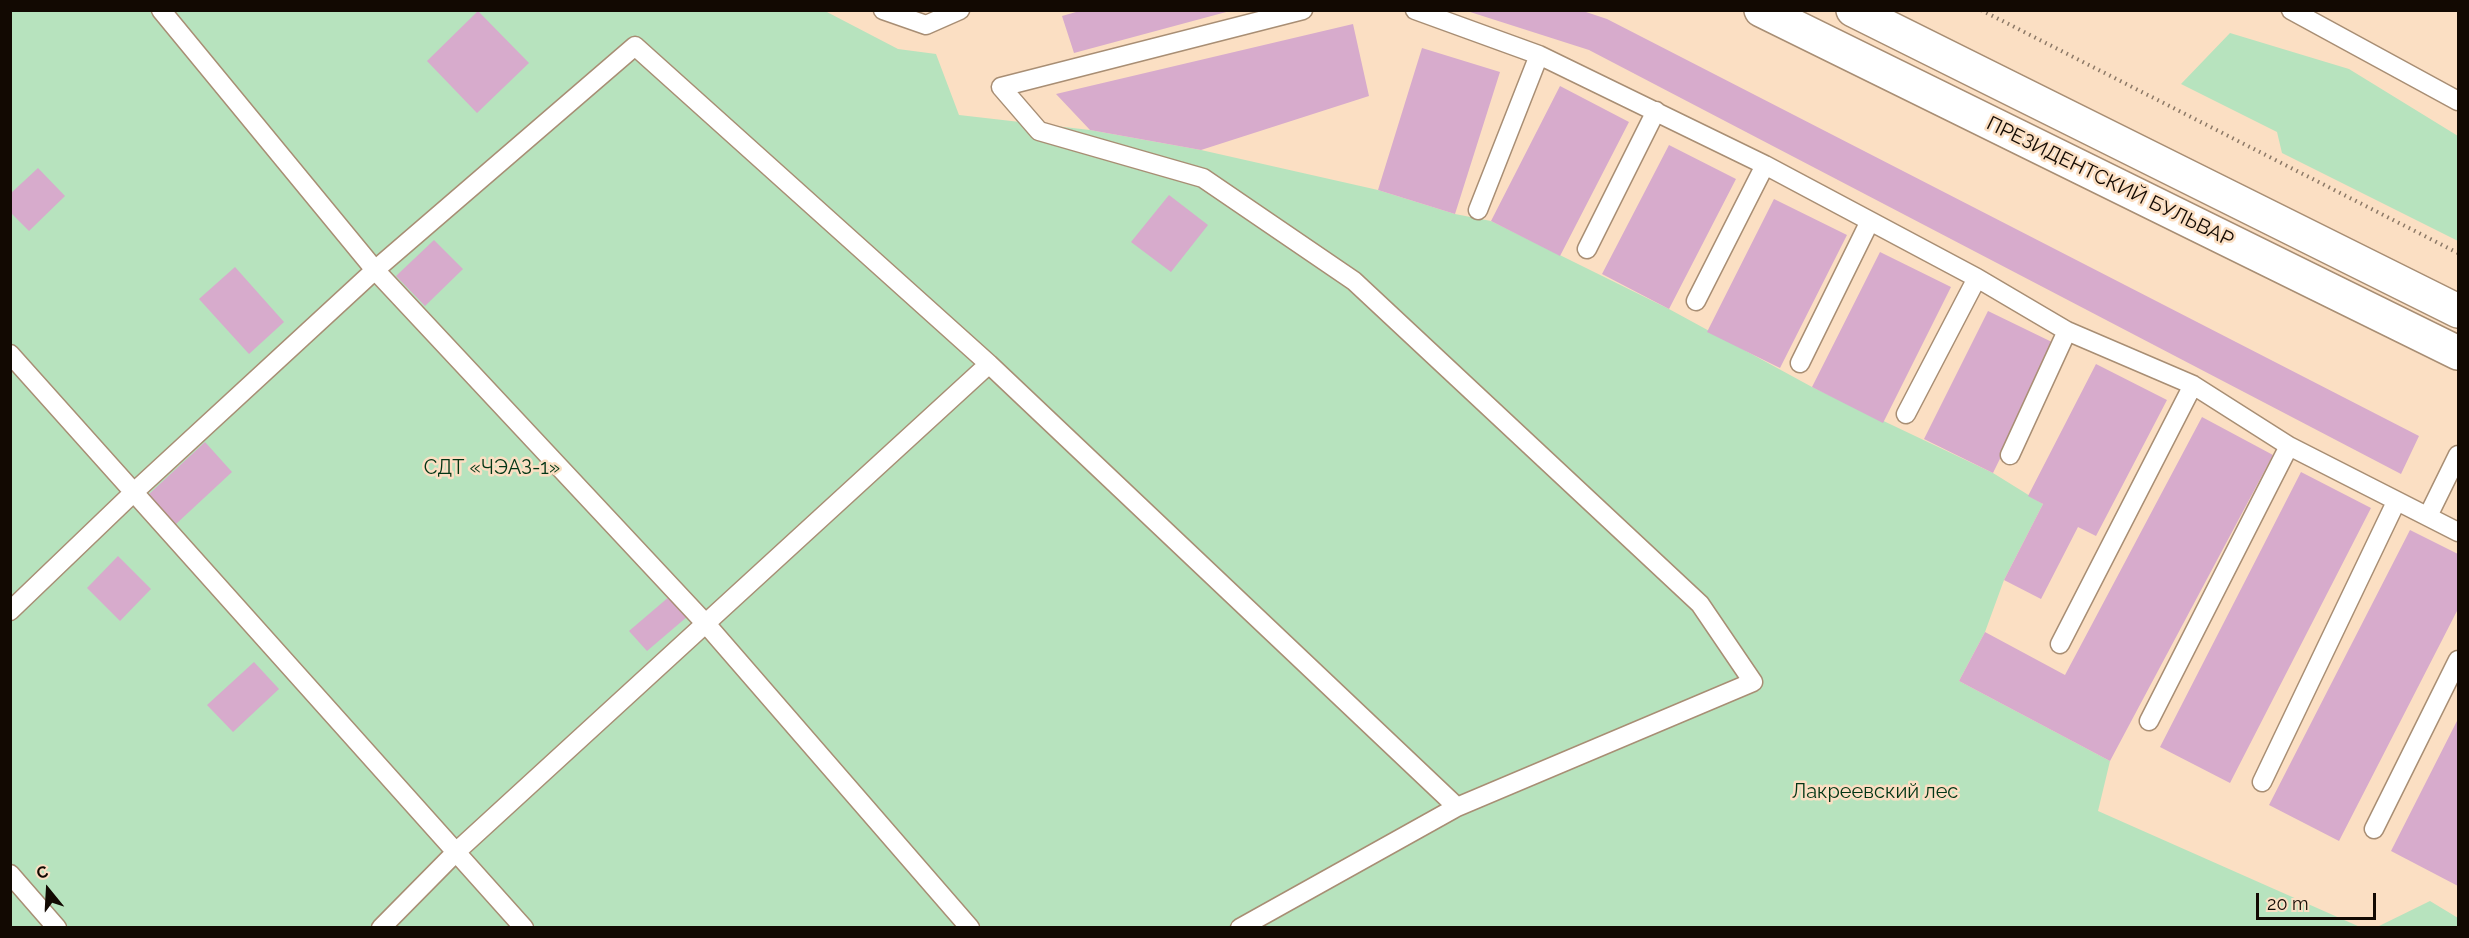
<!DOCTYPE html>
<meta charset="utf-8">
<style>
body{margin:0}
#map{position:relative;width:2469px;height:938px;overflow:hidden;background:#fbdfc3;font-family:Raleway,sans-serif}
canvas{display:block}
.frame{position:absolute;inset:0;border:12px solid #120902;pointer-events:none}
.north{position:absolute;left:18px;top:860px;width:60px;height:60px;-webkit-text-stroke:4px #fbdfc3;paint-order:stroke;rotate:342deg;font-size:16px;font-weight:700;line-height:24px;text-align:center;color:#120902}
.north::after{content:'';display:block;margin:auto;width:21px;height:27px;background:#120902;clip-path:polygon(50% 0,100% 100%,50% 72%,0 100%)}
.scale{position:absolute;left:2256px;top:893px;width:120px;height:27px;box-sizing:border-box;border:3px solid #120902;border-top:0;padding-left:8px;font-size:18px;line-height:21px;white-space:nowrap;color:#120902;-webkit-text-stroke:4px #fbdfc3;paint-order:stroke}
</style>
<div id="map">
<canvas width="2469" height="938"></canvas>
<div class="frame"></div>
<div class="north">С</div>
<div class="scale">20 m</div>
</div>
<script>
const context = document.querySelector('canvas').getContext('2d');
context.lineJoin = 'round';
function paint(path, color) { context.fillStyle = color; context.fill(path, 'evenodd'); }
function trace(path, color, width, dash) { context.strokeStyle = color; context.lineWidth = width; context.lineCap = dash ? 'butt' : 'round'; context.setLineDash(dash || []); context.stroke(path); }
function write(font, color, halo, rows, align = 'center') {
  context.font = font + ' Raleway,sans-serif'; context.lineWidth = 5; context.setLineDash([]); context.textBaseline = 'middle'; context.strokeStyle = halo; context.fillStyle = color; for (const [text, x, y, turn = 0] of rows) {
    context.save(); context.translate(x, y); context.rotate((+turn || 0) * Math.PI / 180); context.textAlign = isNaN(turn) ? turn : align; if (halo) context.strokeText(text, 0, 0); context.fillText(text, 0, 0); context.restore();
  }
}
const green = new Path2D(`
 M10,11H825L898,49L936,54L959,115L1090,130L1201,150L1378,190L1455,214L1491,221L1669,309L1812,387L1993,473L2043,504L2004,580L1985,632L1959,681L2110,761L2098,811L2360,927H11Z
 M2230,33L2349,69L2458,136V241L2282,153L2277,132L2181,84Z
 M2430,901L2458,918V927H2377Z`);
const building = new Path2D(`
 M1083,10H1230V11L1074,53L1062,16Z
 M1580,10L1607,19L2419,436L2401,474L1589,50L1467,11Z
 M478,11L529,63L477,113L427,61Z
 M1353,24L1369,96L1201,150L1090,130L1056,94Z
 M1422,48L1500,72L1455,214L1378,190Z
 M1560,86L1629,122L1560,256L1491,221Z
 M1669,145L1736,179L1669,309L1602,274Z
 M38,168L65,196L29,231L10,212V194Z
 M1169,195L1208,225L1171,272L1131,242Z
 M1774,199L1847,235L1780,368L1707,332Z
 M434,240L463,269L425,306L396,276Z
 M1880,252L1951,287L1883,423L1812,387Z
 M235,267L284,322L249,354L199,299Z
 M1988,311L2056,344L1993,473L1924,439Z
 M2096,364L2167,400L2096,536L2078,527L2041,599L2004,580L2043,504L2028,496Z
 M2202,417L2273,455L2110,761L1959,681L1985,632L2065,675Z
 M205,442L232,472L176,524L148,495Z
 M2301,472L2371,508L2230,783L2160,747Z
 M2410,530L2458,554V609L2339,841L2269,805Z
 M118,556L151,589L120,621L87,588Z
 M670,596L688,616L647,651L629,631Z
 M254,662L279,689L233,732L207,705Z
 M2458,719V886L2391,851Z`);
const path = new Path2D(`
 M1981,10L2458,253`);
const lane = new Path2D(`
 M161,10L375,270L635,46L989,364L1457,807
 M883,10L926,25L960,10
 M1415,10L1539,55L1765,165L1977,278L2067,331L2193,385L2289,446L2458,532
 M2291,10L2458,101
 M1478,210L1539,55
 M1587,249L1656,111
 M1696,301L1765,165
 M10,354L524,928
 M1800,363L1869,223
 M1906,414L1977,278
 M2010,455L2067,331
 M2428,516L2458,455
 M10,611L133,493L375,270L707,625L970,928
 M2060,644L2193,385
 M2149,721L2289,446
 M2262,782L2396,502
 M2374,829L2458,660
 M10,874L57,928
 M381,928L456,852L989,364
 M1240,928L1457,807L1753,682L1700,604L1354,281L1203,178L1039,131L1001,87L1303,10`);
const secondary = new Path2D(`
 M1761,10L2458,353
 M1853,10L2458,311`);
const streetNames = [
 ["ПРЕЗИДЕНТСКИЙ БУЛЬВАР",2110,182,26]
];
const parkNames = [
 ["СДТ «ЧЭАЗ-1»",492,468],
 ["Лакреевский лес",1875,792]
];
paint(green, '#b7e3be');
paint(building, '#d7abcc');
trace(lane, '#a88e74', 21);
trace(secondary, '#a88e74', 36);
trace(path, '#8c7967', 4, [1.5, 4.5]);
trace(lane, '#fff', 18);
trace(secondary, '#fff', 33);
write('20px', '#120902', '#fbdfc3', streetNames);
write('20px', '#013514', '#fbdfc3', parkNames);
</script>
